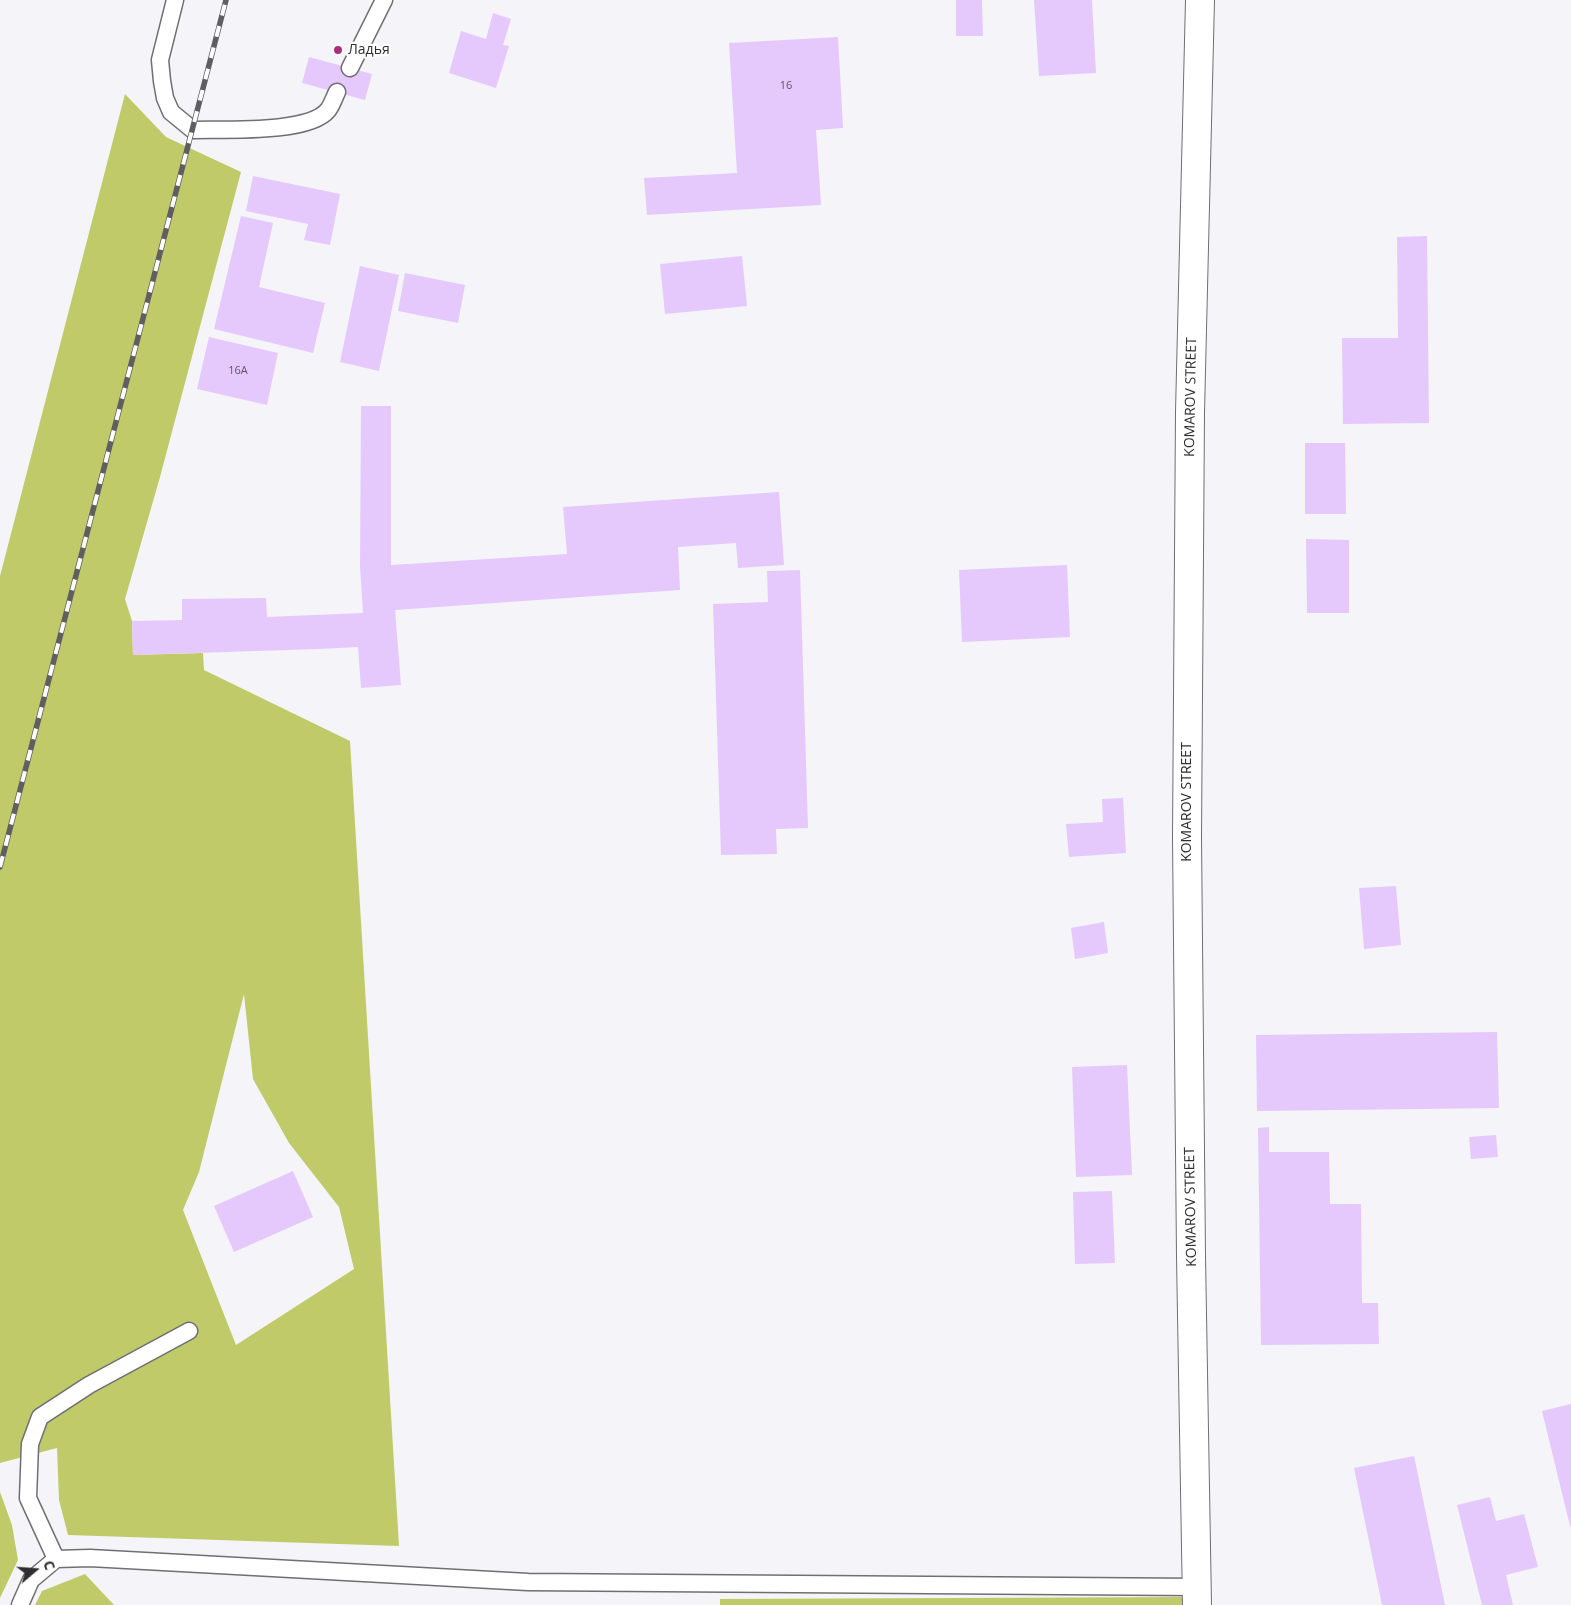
<!DOCTYPE html>
<meta charset="utf-8">
<style>
body{margin:0}
#map{position:relative;width:1571px;height:1605px;overflow:hidden;background:#f5f4f9;font-family:"Open Sans",sans-serif}
canvas{display:block}
.north{position:absolute;left:10px;top:1545px;width:50px;height:50px;-webkit-text-stroke:4px #fff;paint-order:stroke;rotate:72deg;font-size:14px;font-weight:700;line-height:20px;text-align:center;color:#2e2d2f}
.north::after{content:'';display:block;margin:auto;width:18px;height:22px;background:#2e2d2f;clip-path:polygon(50% 0,100% 100%,50% 72%,0 100%)}
</style>
<div id="map">
<canvas width="1571" height="1605"></canvas>
<div class="north">С</div>
</div>
<script>
const context = document.querySelector('canvas').getContext('2d');
context.lineJoin = 'round';
function paint(path, color) { context.fillStyle = color; context.fill(path, 'evenodd'); }
function trace(path, color, width, dash) { context.strokeStyle = color; context.lineWidth = width; context.lineCap = dash ? 'butt' : 'round'; context.setLineDash(dash || []); context.stroke(path); }
function write(font, color, halo, rows, align = 'center') {
  context.font = font + ' "Open Sans",sans-serif'; context.lineWidth = 4.5; context.setLineDash([]); context.textBaseline = 'middle'; context.strokeStyle = halo; context.fillStyle = color; for (const [text, x, y, turn = 0] of rows) {
    context.save(); context.translate(x, y); context.rotate((+turn || 0) * Math.PI / 180); context.textAlign = isNaN(turn) ? turn : align; if (halo) context.strokeText(text, 0, 0); context.fillText(text, 0, 0); context.restore();
  }
}
const green = new Path2D(`
 M125,94L166,137L241,172L160,477L125,599L132,621L133,655L203,653L204,670L350,741L399,1546L68,1535L59,1500L57,1448L0,1463V576ZM244,994L253,1079L289,1143L339,1207L354,1269L236,1345L183,1210L199,1172Z
 M0,1492L12,1525L18,1560L0,1598Z
 M85,1574L114,1605H35L42,1591Z
 M1185,1597L1183,1605H720V1599Z`);
const building = new Path2D(`
 M956,0H982L983,36H956Z
 M1034,0H1092L1096,73L1039,76Z
 M493,13L511,19L503,45L509,46L496,88L449,73L461,31L486,39Z
 M838,37L843,128L816,130L821,205L647,215L644,178L737,173L729,43Z
 M309,57L372,74L365,100L302,83Z
 M253,176L340,194L330,245L304,240L308,224L246,211Z
 M241,216L273,223L259,287L325,303L313,353L214,329Z
 M1427,236L1429,423L1343,424L1342,338H1398L1397,237Z
 M742,256L747,306L665,314L660,264Z
 M360,266L399,275L379,371L340,362Z
 M405,273L465,285L458,323L398,311Z
 M209,337L278,353L267,405L197,389Z
 M361,406H391V565L567,554L563,507L779,492L784,565L738,568L736,543L678,547L680,590L395,610L401,685L361,688L358,647L319,649L133,655L132,621L182,620V599L266,598L267,617L363,613L360,566Z
 M1305,443H1345L1346,514H1305Z
 M1306,539L1349,540V613H1307Z
 M1067,565L1070,637L962,642L959,570Z
 M800,570L808,828L776,829L777,854L721,855L713,604L768,602L767,571Z
 M1123,798L1126,853L1069,857L1066,824L1103,822L1102,799Z
 M1396,886L1401,945L1364,949L1359,888Z
 M1104,922L1108,953L1075,959L1071,928Z
 M1497,1032L1499,1108L1257,1111L1256,1035Z
 M1127,1065L1132,1175L1076,1177L1072,1067Z
 M1269,1127V1152H1329L1330,1204H1361L1362,1303H1378L1379,1344L1261,1345L1258,1128Z
 M1496,1135L1498,1157L1471,1159L1469,1137Z
 M293,1171L313,1217L234,1252L214,1206Z
 M1112,1191L1115,1263L1075,1264L1073,1192Z
 M1571,1404V1526H1570L1542,1411Z
 M1414,1456L1445,1605H1382L1354,1468Z
 M1490,1497L1496,1521L1524,1514L1538,1567L1506,1575L1513,1605H1482L1457,1505Z`);
const lane = new Path2D(`
 M175,0L160,60L162,81L165,98L171,112L193,130C223,129 309,134 328,110C332,105 334,98 337,92
 M350,68L384,0
 M56,1559L28,1498L30,1444L40,1417L89,1385L189,1331
 M20,1605L31,1580L56,1559L90,1558L528,1582L1197,1587`);
const secondary = new Path2D(`
 M1197,1605L1191,1256L1187,837L1190,412L1200,0`);
const rail = new Path2D(`
 M0,867L226,0`);
const markers = [
 [338,50,5,"#ad2d7b"]
];
const numberNames = [
 ["16",786,86],
 ["16А",238,371]
];
const poiNames = [
 ["Ладья",348,50]
];
const streetNames = [
 ["KOMAROV STREET",1191,397,-89],
 ["KOMAROV STREET",1187,802,-90],
 ["KOMAROV STREET",1191,1207,-91]
];
paint(green, '#c1ca69');
paint(building, '#e5c9fc');
trace(lane, '#6f6e73', 19);
trace(secondary, '#6f6e73', 30);
trace(lane, '#fff', 16);
trace(secondary, '#fff', 28);
trace(rail, '#5f5e61', 5.5);
trace(rail, '#fff', 4, [11]);
for (const [x, y, r, color] of markers) { const dot = new Path2D(); dot.arc(x, y, r, 0, 2 * Math.PI); context.fillStyle = color; context.fill(dot); trace(dot, '#fff', 2); }
write('11px', '#5c5462', null, numberNames);
write('14px', '#2e2d2f', '#fff', poiNames, 'left');
write('14px', '#2e2d2f', '#fff', streetNames);
</script>
